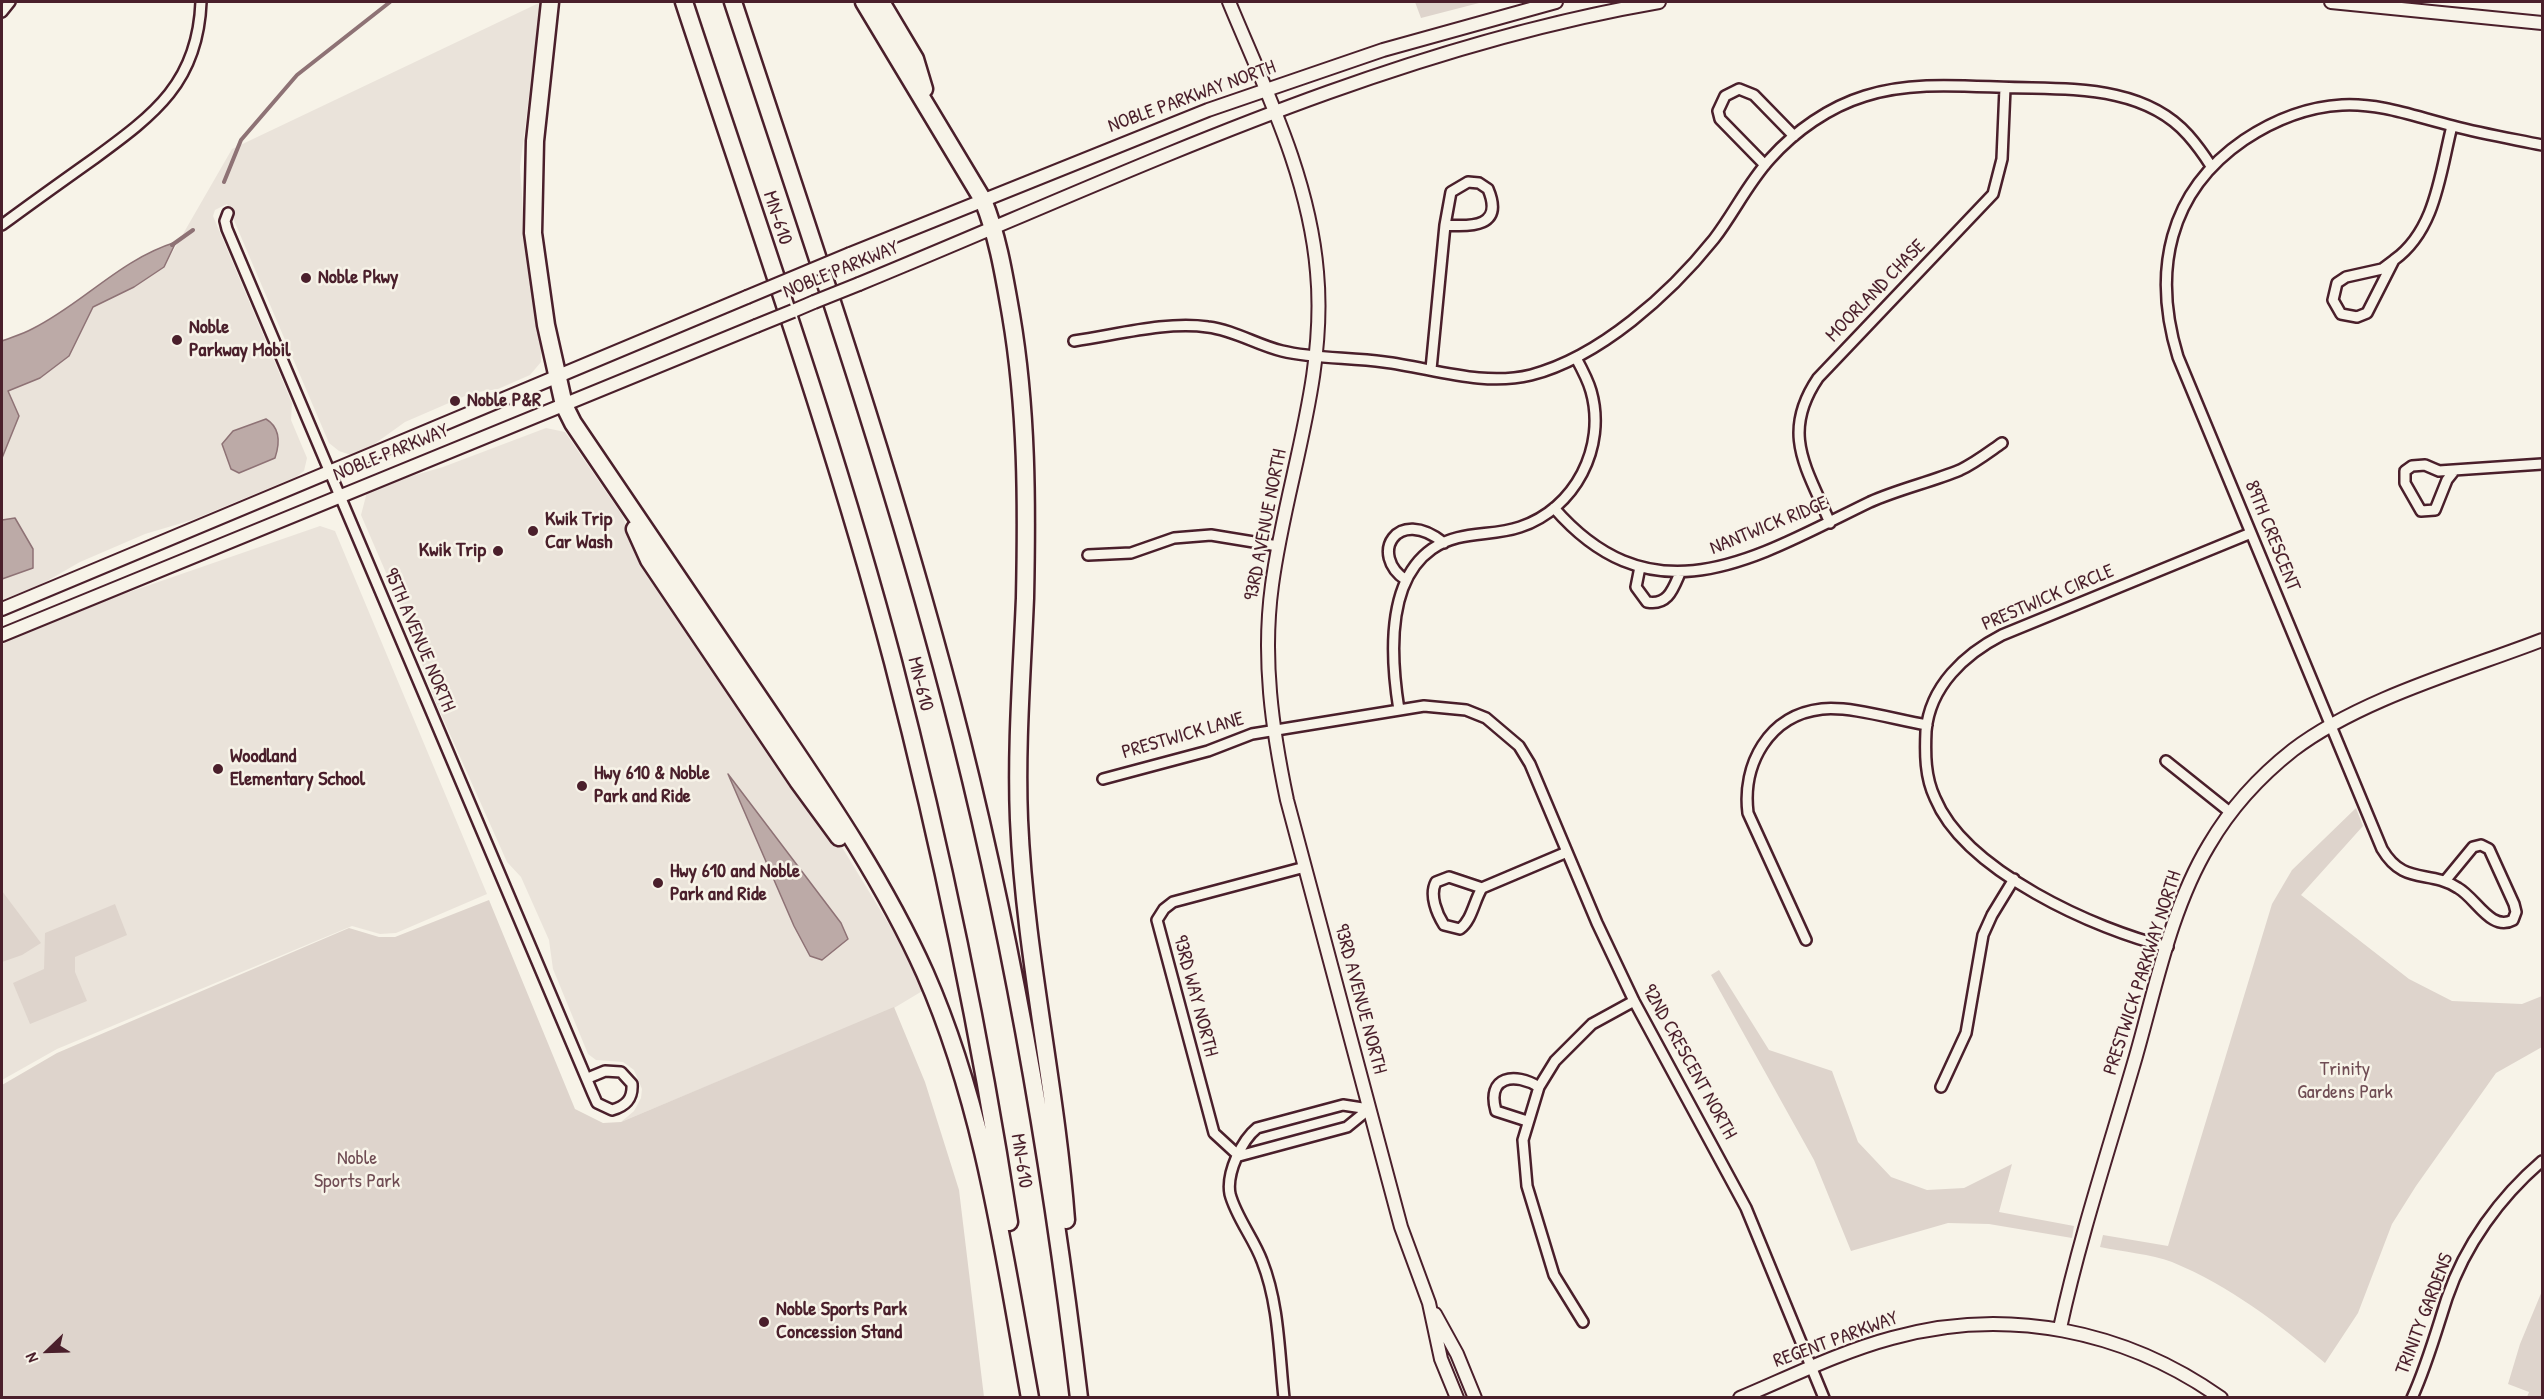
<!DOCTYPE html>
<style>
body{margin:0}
#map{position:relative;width:2544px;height:1399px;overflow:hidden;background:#f7f3e8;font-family:"Patrick Hand",sans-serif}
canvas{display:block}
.frame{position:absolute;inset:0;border:3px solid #4a1f2b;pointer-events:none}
.north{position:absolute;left:18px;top:1321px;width:60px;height:60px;-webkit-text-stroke:4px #f7f3e8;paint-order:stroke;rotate:247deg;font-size:16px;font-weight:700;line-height:24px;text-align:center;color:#4a1f2b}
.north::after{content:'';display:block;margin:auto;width:21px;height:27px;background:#4a1f2b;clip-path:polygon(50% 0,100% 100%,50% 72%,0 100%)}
</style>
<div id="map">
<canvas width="2544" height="1399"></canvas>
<div class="frame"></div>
<div class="north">N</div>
</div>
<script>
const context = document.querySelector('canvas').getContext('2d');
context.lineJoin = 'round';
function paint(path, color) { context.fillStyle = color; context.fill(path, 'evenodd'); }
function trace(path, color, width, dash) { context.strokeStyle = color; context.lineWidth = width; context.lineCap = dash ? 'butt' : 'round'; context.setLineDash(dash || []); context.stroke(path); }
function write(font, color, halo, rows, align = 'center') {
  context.font = font + ' "Patrick Hand",sans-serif'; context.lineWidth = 5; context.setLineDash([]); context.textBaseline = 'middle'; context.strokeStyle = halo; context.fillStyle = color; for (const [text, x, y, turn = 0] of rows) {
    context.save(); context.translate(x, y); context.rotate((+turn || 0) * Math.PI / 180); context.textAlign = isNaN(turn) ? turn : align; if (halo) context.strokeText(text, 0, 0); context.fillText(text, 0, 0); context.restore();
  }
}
const built = new Path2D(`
 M541,2L520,167L527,266L541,348V362L530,375L498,389L472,393L405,422L366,450L351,455L339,451L329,443L227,204L215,210L213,216L292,403L291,420L307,458L304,471L296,477L192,520L145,534L80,562L40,585L2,600V458L19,416L8,391L40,378L69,356L93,307L134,287L164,267L232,149Z
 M546,428L565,432L622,515L639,557L837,839L890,926L924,990L894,1008L621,1122L634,1111L641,1098L642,1089L634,1070L623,1062L596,1060L588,1054L553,969L549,940L521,877L507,862L436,703L406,619L361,515L367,492L374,487L443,467Z
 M320,526L335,531L487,894L396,933L380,934L352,926L57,1049L2,1080V644L115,597Z`);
const green = new Path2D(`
 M1415,2H1483L1421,18Z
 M2356,808L2363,826L2301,895L2409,979L2452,1001L2522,1004L2542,996V1047L2496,1073L2416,1186L2392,1224L2358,1313L2325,1363C2278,1323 2230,1286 2172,1262C2151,1254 2123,1252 2100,1247L2103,1235L2168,1246L2272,904L2292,870Z
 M2,891L41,943L22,955L2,962Z
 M489,900L575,1109L603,1123L621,1122L894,1007L925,1082L959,1190L984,1397H2V1085L57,1053L349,928L379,937H395Z
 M115,904L127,935L75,957V972L87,1001L30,1024L13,983L44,969L45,933Z
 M1719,970L1769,1050L1832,1071L1858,1142L1891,1177L1927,1190L1964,1188L2012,1164L1999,1212L2074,1226L2072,1238L1989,1224L1948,1223L1851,1251L1814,1160L1711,975Z
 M2542,1291V1397H2527L2529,1392L2508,1384L2520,1344Z`);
const water = new Path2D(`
 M176,242L164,267L134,287L93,307L69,356L40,378L8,391L19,416L2,458V341C12,337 23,334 32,329C84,303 119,260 176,242Z
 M266,419C281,428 280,443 275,458L239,473L231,469L222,444L233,431Z
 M15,518L33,549V568L2,579V520Z
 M728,774L841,923L848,939L822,960L810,956L794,926Z`);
const stream = new Path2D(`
 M224,182L241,140L297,75L390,2
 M172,245L193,230`);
const street = new Path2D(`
 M2,12L10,2
 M1765,165L1720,119L1718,111L1725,96L1739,89L1754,95L1794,136
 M1468,182L1479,183L1488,189C1504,227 1472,227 1445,225L1451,192Z
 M228,213L225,221L227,229L593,1094L597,1103L612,1110C626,1106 633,1099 632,1084L621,1072L605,1071L588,1078
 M2,225C33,202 64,180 95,158C155,114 198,82 201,2
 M2394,260L2367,313L2357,317L2341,314L2333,300L2337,283L2346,277L2382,269Z
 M2394,260C2436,230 2440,173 2452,126
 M1074,341C1117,335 1165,321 1208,327C1234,330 1257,345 1282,351C1315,359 1350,357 1384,362C1432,368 1482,387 1531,375C1600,357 1670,294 1714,239C1734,213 1748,183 1770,159C1795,131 1829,107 1865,96C1918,79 1978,88 2032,88C2086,89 2149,91 2188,135C2196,144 2204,155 2211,166
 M1431,369L1445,225
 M2455,470L2447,480L2435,510L2421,511L2405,483V471L2412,466L2425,465L2439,471L2542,464
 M1554,508C1655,624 1758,556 1870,502C1899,489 1931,482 1960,470C1975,463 1989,452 2002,443
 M1830,523C1807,468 1780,434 1818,378L1993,194L2002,159L2005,88
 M1088,555L1131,553L1174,538L1211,535L1278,546
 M1640,567L1636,587L1647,602C1668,606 1673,589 1680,573
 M1406,580C1368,555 1397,505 1444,543
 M1399,710C1391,660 1385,582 1432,549C1459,530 1491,537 1520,527C1575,509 1607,447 1591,391C1588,380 1582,369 1576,358
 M2166,761L2231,813
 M1103,779L1208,751L1252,734L1424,706L1466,710L1486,718L1519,746L1530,764L1597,923L1634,1001L1746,1208L1824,1398
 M1449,877L1482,888C1474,901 1472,920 1460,929L1444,925C1437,914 1429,895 1436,882Z
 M2445,881L2473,847L2481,845L2489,849L2514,904L2516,912L2513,920C2491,932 2476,898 2458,888C2428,869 2404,886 2382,849L2178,357C2152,272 2168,192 2244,140C2274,120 2306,107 2342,105C2381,103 2416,117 2453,126C2483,134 2513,139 2542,145
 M1482,888L1567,852
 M1806,940L1748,813C1742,765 1768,715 1822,709C1852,706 1896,720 1927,725
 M2168,947C2096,930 1965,871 1935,798C1925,777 1925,754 1926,731C1930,686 1965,654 2002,635L2251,533
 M1941,1087L1966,1033L1983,935L1992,915L2014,879
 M1527,1121L1496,1111C1486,1076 1515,1072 1539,1087
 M1239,1156L1214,1133L1157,920L1164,909L1173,902L1305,867
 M1239,1156L1347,1127L1369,1109
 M1583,1322L1554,1275L1527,1186L1523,1140L1539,1087L1555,1061L1592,1024L1634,1001
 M1284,1398C1279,1352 1279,1304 1262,1261C1254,1239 1236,1217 1230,1194C1226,1173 1242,1140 1257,1128L1343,1105L1369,1109
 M2412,1398C2427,1365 2436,1332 2447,1298C2465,1245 2500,1197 2542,1161`);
const secondary = new Path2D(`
 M1229,2C1265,89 1309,176 1317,272C1327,379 1286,480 1272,585C1262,658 1272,729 1287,800L1401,1227L1429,1303L1441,1359L1457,1398
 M2331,2L2542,23
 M850,254L1208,110L1383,50L1556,2
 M859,284C1120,177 1379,50 1659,2
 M793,311L814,302
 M2,609L747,297
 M2,635L756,326
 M1435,1314L1457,1354L1475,1398
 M2060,1328C2080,1236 2110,1146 2136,1056C2156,986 2171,908 2209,845C2230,809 2260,776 2293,750C2360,699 2464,670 2542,640
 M1740,1398C1790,1377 1840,1352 1892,1338C2006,1306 2125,1330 2221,1398`);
const highway = new Path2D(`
 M550,2L535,141L533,233L546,325L564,405L573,423C637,517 700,611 764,705C822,791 882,877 925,973C984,1107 1004,1254 1030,1398
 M684,2C756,221 834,439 893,662C941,847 980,1033 1009,1222
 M733,2C809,233 889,464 951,700C1011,929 1051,1162 1079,1398
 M864,2L983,200C998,237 1004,275 1011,315C1027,409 1027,503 1025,598C1022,672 1016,746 1019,820C1025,955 1056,1086 1066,1220
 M881,2L915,59L924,89
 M635,529L649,560L798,781L839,837`);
const secondaryBridge = new Path2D(`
 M747,297L850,254
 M814,302L859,284
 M756,326L793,311`);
const markers = [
 [306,278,6,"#4a1f2b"],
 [177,340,6,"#4a1f2b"],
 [455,401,6,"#4a1f2b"],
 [533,531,6,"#4a1f2b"],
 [498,551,6,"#4a1f2b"],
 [218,769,6,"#4a1f2b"],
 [582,786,6,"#4a1f2b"],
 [658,883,6,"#4a1f2b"],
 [764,1322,6,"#4a1f2b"]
];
const streetNames = [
 ["NOBLE PARKWAY NORTH",1192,97,-20],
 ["MN-610",777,218,72],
 ["NOBLE PARKWAY",841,270,-22],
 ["MOORLAND CHASE",1876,291,-46],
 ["NOBLE PARKWAY",391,453,-22],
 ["93RD AVENUE NORTH",1266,525,-79],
 ["NANTWICK RIDGE",1769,526,-22],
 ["89TH CRESCENT",2272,536,68],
 ["PRESTWICK CIRCLE",2048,598,-23],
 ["95TH AVENUE NORTH",419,640,67],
 ["MN-610",920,684,76],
 ["PRESTWICK LANE",1183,736,-16],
 ["PRESTWICK PARKWAY NORTH",2143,973,-72],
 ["93RD WAY NORTH",1195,996,75],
 ["93RD AVENUE NORTH",1360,999,75],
 ["92ND CRESCENT NORTH",1689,1062,61],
 ["MN-610",1021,1161,81],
 ["TRINITY GARDENS",2425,1314,-69],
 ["REGENT PARKWAY",1836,1340,-20]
];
const poiNames = [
 ["Noble Pkwy",318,278],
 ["Noble",189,328],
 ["Parkway Mobil",189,351],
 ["Noble P&R",467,401],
 ["Kwik Trip",545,520],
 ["Car Wash",545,543],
 ["Kwik Trip",486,551,"right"],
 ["Woodland",230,757],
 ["Elementary School",230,780],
 ["Hwy 610 & Noble",594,774],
 ["Park and Ride",594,797],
 ["Hwy 610 and Noble",670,872],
 ["Park and Ride",670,895],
 ["Noble Sports Park",776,1310],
 ["Concession Stand",776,1333]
];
const parkNames = [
 ["Trinity",2345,1070],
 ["Gardens Park",2345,1093],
 ["Noble",357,1159],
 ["Sports Park",357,1182]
];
paint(built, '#eae3da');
paint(green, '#ded4cc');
paint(water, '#bcaaa7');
trace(water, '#8e7275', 1.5);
trace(stream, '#8e7275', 4);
trace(street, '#4a1f2b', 14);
trace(secondary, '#4a1f2b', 16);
trace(highway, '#4a1f2b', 21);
trace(street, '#f7f3e8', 9);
trace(secondary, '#f7f3e8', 12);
trace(highway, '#f7f3e8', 16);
trace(secondaryBridge, '#4a1f2b', 16, []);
trace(secondaryBridge, '#f7f3e8', 12);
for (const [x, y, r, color] of markers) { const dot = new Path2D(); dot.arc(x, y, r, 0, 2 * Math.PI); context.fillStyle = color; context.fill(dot); trace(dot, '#f7f3e8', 2); }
write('20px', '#4a1f2b', '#f7f3e8', streetNames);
write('bold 20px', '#4a1f2b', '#f7f3e8', poiNames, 'left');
write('20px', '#6f4c53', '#f7f3e8', parkNames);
</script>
